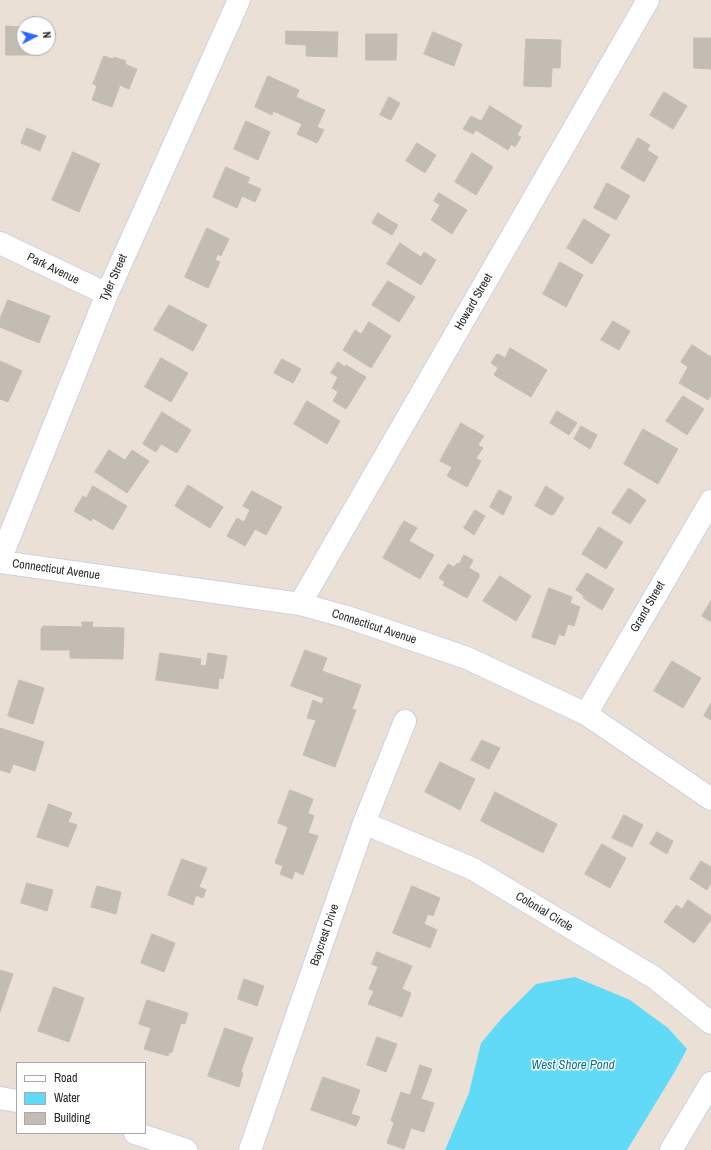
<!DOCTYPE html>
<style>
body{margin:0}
#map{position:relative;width:711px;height:1150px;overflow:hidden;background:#ebe0d6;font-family:"Archivo Narrow",sans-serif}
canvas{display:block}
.legend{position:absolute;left:16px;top:1062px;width:130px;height:72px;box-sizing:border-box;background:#fff;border:1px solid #a9a9a9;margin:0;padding:5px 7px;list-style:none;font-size:12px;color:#272727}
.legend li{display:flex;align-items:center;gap:8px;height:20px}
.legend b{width:20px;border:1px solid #a9a9a9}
.north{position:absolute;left:16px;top:16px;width:40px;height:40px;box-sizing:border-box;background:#fff;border:1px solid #a9a9a9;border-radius:50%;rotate:84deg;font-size:11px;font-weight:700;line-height:16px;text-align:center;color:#272727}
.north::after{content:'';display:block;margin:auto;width:14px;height:18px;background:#2f66ff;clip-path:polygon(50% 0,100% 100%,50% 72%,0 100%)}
</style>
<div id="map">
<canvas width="711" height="1150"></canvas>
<ul class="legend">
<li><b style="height:5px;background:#fff"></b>Road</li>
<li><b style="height:11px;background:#60daf6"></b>Water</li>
<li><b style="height:11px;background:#c2bcb3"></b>Building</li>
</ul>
<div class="north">N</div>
</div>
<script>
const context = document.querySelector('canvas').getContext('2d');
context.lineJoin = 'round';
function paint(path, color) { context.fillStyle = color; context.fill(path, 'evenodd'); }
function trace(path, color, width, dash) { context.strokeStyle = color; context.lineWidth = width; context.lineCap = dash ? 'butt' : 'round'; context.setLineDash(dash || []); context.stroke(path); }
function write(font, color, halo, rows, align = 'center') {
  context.font = font + ' "Archivo Narrow",sans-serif'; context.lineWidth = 3; context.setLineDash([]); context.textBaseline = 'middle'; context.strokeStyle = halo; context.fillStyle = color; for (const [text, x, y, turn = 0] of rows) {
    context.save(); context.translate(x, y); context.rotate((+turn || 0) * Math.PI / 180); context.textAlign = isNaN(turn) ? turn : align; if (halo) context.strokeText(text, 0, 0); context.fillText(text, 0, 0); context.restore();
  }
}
const water = new Path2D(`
 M575,977L630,1000L668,1028L687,1049L674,1073L627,1150H445L469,1093L481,1043L503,1017L536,984Z`);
const building = new Path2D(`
 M6,26L24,27V48H38V55H6Z
 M286,31L338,32L337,57L306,56V45L286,44Z
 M433,32L462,44L454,66L424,54Z
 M366,34H397L396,60H366Z
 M694,38H711V69L694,68Z
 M526,39L561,40L560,68H552L551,87L524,86Z
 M104,56L113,59L114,57L126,61L125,64L137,69L129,89L120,85L112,107L92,100L97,86L93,84Z
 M268,76L299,90L296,97L325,110L317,127L324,130L317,143L297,134L302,124L273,111L272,115L255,107Z
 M664,92L687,106L673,129L650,115Z
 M389,97L400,103L391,120L380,115Z
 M490,106L522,126L517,135L521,137L515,147L511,144L508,150L476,130L473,134L463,129L471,116L481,121Z
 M246,121L270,132L258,160L234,149Z
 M27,128L46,136L40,151L21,143Z
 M638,138L650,145L647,150L658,157L644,182L621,168Z
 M417,143L436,155L425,173L406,161Z
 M73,152L100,164L79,212L52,200Z
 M472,153L493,167L476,195L455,182Z
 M226,167L250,178L247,183L261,189L255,202L242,196L237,208L213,197Z
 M607,183L630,196L616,220L594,208Z
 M439,193L467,210L452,234L431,220L440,205L434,201Z
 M378,213L398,225L392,235L372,223Z
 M584,219L610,235L592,264L567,248Z
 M207,228L229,239L221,256L218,254L215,260L220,262L208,288L185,277Z
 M400,243L421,257L424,252L436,260L421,285L387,264Z
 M560,262L583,275L566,307L543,294Z
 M388,281L415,297L399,322L372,305Z
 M8,300L50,316L39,343L0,327V319Z
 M169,305L207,325L193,351L154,330Z
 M613,321L630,331L619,350L601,340Z
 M369,322L391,336L371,368L343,350L355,330L361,334Z
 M692,345L711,357V395L708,400L679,383L688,367L681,362Z
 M510,348L547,370L531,397L494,375L498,368L491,363L496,355L498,354L505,358Z
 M161,358L188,373L171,402L145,387Z
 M282,359L301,369L293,383L274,373Z
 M0,361L22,371L8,402L0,399Z
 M338,362L345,367L346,365L366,377L346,409L333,401L338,392L332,388L338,377L331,373Z
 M683,396L704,409L687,435L666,421Z
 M307,401L340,421L327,444L294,424Z
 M557,411L577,423L569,435L550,423Z
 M162,412L191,430L177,453L161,444L156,452L143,444Z
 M461,423L484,436L478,445L483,448L476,458L481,461L467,487L447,476L452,467L440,461Z
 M581,426L597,435L590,449L574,439Z
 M643,429L678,449L658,484L624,464Z
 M109,450L125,460L132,450L149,461L127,493L95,472Z
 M188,485L223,507L210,528L175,506Z
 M93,486L127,506L113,530L93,518L91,521L74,511L83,496L86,498Z
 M546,486L564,498L554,514L551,515L535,506Z
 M629,488L646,500L630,524L612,513Z
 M499,490L512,497L503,515L490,507Z
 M252,491L282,507L266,535L255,529L245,546L227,536L237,518L244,522L250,510L243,506Z
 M475,510L485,516L474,535L464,528Z
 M404,521L417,528L409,541L434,555L420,579L383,558Z
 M599,527L623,542L606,569L582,554Z
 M464,555L473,560L469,568L479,574V577L467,598L443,585L445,582L439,578L448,564L454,567L457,563L459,564Z
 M587,573L614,589L602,610L583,598L584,596L576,590Z
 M500,576L531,596L516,621L483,601Z
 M549,588L572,597L570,603L580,607L574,626L568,624L564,636L559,634L555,645L532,637Z
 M711,601V622L702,616Z
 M82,622H93L92,627L124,628L123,659L70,658V650H41V629L43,626L82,627Z
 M305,650L327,658L322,671L361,685L352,709L356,710L335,767L303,755L316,720L307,718L313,700L322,704L324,698L291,686Z
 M160,653L201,659L200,665L206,666L208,653L227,656L223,679L219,678L218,689L156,680Z
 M672,661L701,678L683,708L654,691Z
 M19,680L44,688L33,724L8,716Z
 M711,703V720L704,716Z
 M0,728L44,742L35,771L13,764L10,773L0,770Z
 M482,740L500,748L489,769L471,760Z
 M440,762L475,779L460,810L425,792Z
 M290,790L313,799L308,813L314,816L308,833L318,836L303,875L295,871L292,879L280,874L283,866L275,863L288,827L278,823Z
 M495,792L557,824L543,853L481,821Z
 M49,804L72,813L68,822L77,825L68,847L37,837Z
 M624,815L643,825L632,847L612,838Z
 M657,832L673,841L667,854L650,844Z
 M602,844L626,858L610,888L585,874Z
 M182,859L207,868L199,887L206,890L203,898L196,895L193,905L168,895Z
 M701,861L711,867V883L707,890L690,879Z
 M27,883L53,890L47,911L21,903Z
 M97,886L121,892L116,914L91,907Z
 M412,886L440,898L433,916L428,914L424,924L437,930L430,948L393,933Z
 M688,900L711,916V920L694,943L664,922L676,905L682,909Z
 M152,934L175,943L164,972L141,963Z
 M377,952L412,966L402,989L411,993L402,1017L368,1004L374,991L369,989L378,967L372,964Z
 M0,970L13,974L0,1012Z
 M244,979L264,986L257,1006L238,999Z
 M54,987L84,998L69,1042L38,1031Z
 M147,1000L188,1013L185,1024L181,1023L172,1052L169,1053L168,1056L144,1049L151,1028L139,1024Z
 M225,1028L253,1038L241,1071L243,1074L239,1087L208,1076Z
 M377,1037L397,1044L386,1072L367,1065Z
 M420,1065L432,1069L421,1099L434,1103L424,1132L411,1128L404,1149L387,1143L394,1123L391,1120L401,1092L410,1095Z
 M323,1077L360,1090L351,1114L360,1117L356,1126L311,1110Z`);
const minor = new Path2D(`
 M0,243L107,294
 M0,560L107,294L239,0
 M0,562L300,604L347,617L467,658L586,714L711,799
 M300,604L648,0
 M586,714L711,501
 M364,823L473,869L655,978L711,1023
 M250,1150L364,823L405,721`);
const tertiary = new Path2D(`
 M671,1150L711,1083`);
const secondary = new Path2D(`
 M0,1098L17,1101
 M135,1133L186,1150`);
const streetNames = [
 ["Park Avenue",53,269,26],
 ["Tyler Street",114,278,-66],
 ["Howard Street",474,302,-60],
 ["Connecticut Avenue",56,570,8],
 ["Grand Street",648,607,-60],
 ["Connecticut Avenue",374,627,18],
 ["Colonial Circle",544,912,31],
 ["Baycrest Drive",325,935,-71]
];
const waterNames = [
 ["West Shore Pond",573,1066]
];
paint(water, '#60daf6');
paint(building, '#c2bcb3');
trace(building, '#c6bdb1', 1);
trace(minor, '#ccd2e1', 24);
trace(tertiary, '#ccd2e1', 24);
trace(secondary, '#ccd2e1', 24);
trace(minor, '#fff', 22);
trace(tertiary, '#fff', 22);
trace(secondary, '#fff', 22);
write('12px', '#272727', '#fff', streetNames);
write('italic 13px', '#04749d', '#fff', waterNames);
</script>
